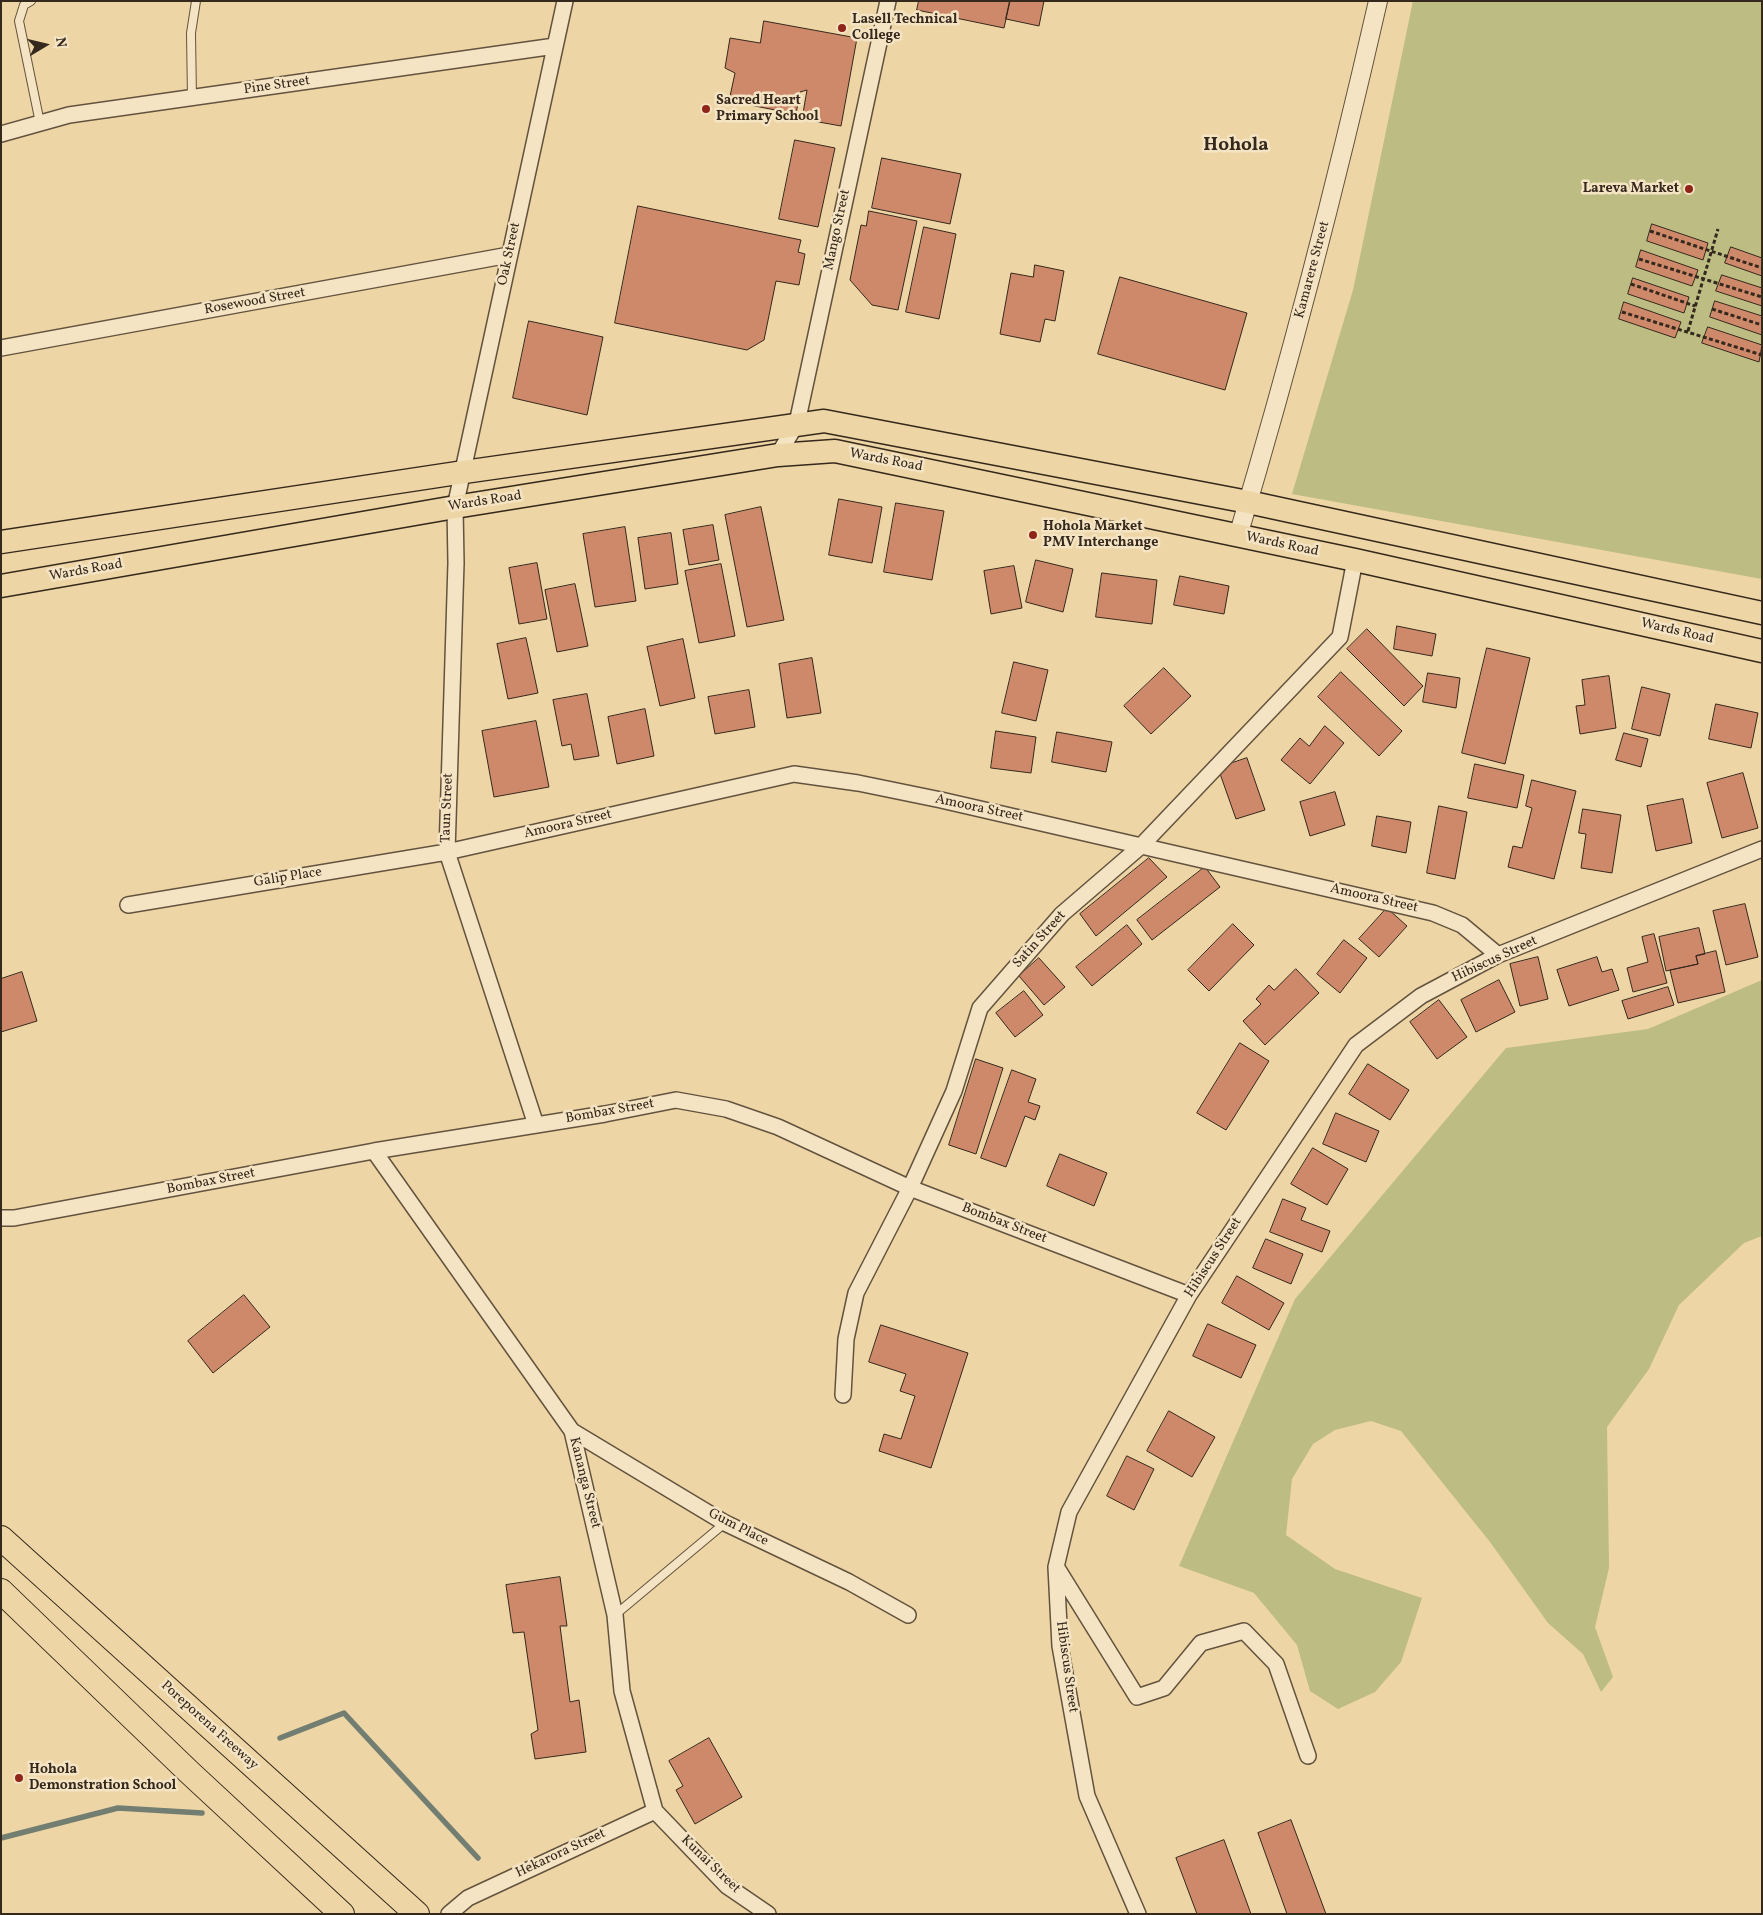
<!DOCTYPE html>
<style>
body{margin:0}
#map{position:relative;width:1763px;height:1915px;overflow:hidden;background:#eed5a5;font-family:Vollkorn,serif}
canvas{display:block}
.frame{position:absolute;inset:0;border:2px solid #35281c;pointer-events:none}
.north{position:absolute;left:20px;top:20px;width:50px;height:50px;-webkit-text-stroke:4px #f4e4c4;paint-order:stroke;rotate:81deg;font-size:14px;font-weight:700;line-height:20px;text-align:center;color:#35281c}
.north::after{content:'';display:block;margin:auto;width:18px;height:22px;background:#35281c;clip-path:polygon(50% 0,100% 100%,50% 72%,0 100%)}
</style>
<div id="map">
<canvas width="1763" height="1915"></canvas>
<div class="frame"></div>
<div class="north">N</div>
</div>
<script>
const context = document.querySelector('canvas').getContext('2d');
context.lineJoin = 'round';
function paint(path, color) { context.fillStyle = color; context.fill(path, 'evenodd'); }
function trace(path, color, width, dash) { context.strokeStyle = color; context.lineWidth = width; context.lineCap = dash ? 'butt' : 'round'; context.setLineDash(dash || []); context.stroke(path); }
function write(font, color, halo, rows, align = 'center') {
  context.font = font + ' Vollkorn,serif'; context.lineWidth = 5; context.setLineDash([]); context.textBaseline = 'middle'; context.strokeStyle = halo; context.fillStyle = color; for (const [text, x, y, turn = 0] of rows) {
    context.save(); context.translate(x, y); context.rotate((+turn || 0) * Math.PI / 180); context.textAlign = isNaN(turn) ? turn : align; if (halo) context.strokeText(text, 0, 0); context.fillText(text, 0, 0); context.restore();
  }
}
const green = new Path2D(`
 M1413,1H1762V579L1292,494L1353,290Z
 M1762,980V1236L1744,1243L1679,1305L1649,1369L1607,1427L1609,1568L1595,1627L1613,1677L1601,1692L1583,1654L1548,1623L1490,1542L1401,1431L1371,1421L1335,1430L1313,1444L1292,1479L1286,1535L1335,1569L1422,1598L1401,1662L1375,1692L1338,1709L1310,1691L1297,1645L1254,1593L1179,1566L1295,1299L1506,1048L1648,1029Z`);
const stream = new Path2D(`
 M280,1738L344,1713L478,1858
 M1,1838L118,1808L202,1813`);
const building = new Path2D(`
 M919,1H1010L1004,28L917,10Z
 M1010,1H1044L1039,26L1006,19Z
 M764,21L857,38L841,126L802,119L807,90L800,92L796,114L729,101L735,73L725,68L730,38L760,43Z
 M795,140L835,148L818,227L779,219Z
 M882,158L961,174L950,224L872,208Z
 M638,206L801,240L798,252L805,254L799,285L776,281L764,340L747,350L615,323Z
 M869,211L917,221L898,310L872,305L850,280L861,225L866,226Z
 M1652,224L1708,243L1703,260L1647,241Z
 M924,227L956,234L939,319L906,312Z
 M1731,247L1762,258V276L1725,263Z
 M1641,250L1698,270L1692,286L1636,267Z
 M1035,265L1064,271L1055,321L1045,319L1040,342L1000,334L1011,273L1033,277Z
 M1722,275L1762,288V306L1716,291Z
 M1120,277L1247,313L1225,390L1098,354Z
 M1633,278L1689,297L1684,313L1628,294Z
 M1715,301L1762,316V335L1710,317Z
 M1624,302L1681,322L1675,338L1619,319Z
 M529,321L603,337L587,415L513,398Z
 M1708,327L1762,345L1759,362L1702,343Z
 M839,499L882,507L872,563L829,555Z
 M896,503L944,511L932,580L884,572Z
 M761,507L784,620L747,627L725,515Z
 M713,525L719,560L689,565L683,530Z
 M625,527L636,601L595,607L583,534Z
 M671,533L678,584L645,589L638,538Z
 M1036,560L1073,569L1063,612L1026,602Z
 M537,563L547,619L519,624L509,568Z
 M721,564L735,636L699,643L685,571Z
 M1014,566L1022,608L991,614L984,571Z
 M1102,573L1157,580L1152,624L1096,617Z
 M1180,576L1229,586L1224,614L1174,605Z
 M575,584L588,646L557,652L545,590Z
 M1397,626L1436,634L1432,656L1394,649Z
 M1367,629L1423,686L1404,706L1347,649Z
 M526,638L538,693L508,699L497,644Z
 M683,639L695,698L660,706L647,647Z
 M1487,648L1530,658L1505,764L1462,753Z
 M812,658L821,713L787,718L779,664Z
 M1014,662L1048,670L1036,721L1002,713Z
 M1164,668L1191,696L1151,734L1124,706Z
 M1341,672L1402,731L1379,756L1318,697Z
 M1428,673L1460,678L1456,708L1423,702Z
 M1609,676L1616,728L1580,734L1576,706L1585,705L1582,680Z
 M1642,687L1670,694L1660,736L1632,729Z
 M749,690L755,727L715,734L708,697Z
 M587,694L599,756L574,760L571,744L562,746L553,700Z
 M1716,704L1758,713L1751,748L1709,739Z
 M645,709L654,756L617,764L608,717Z
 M536,721L549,787L494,797L482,731Z
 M1325,726L1344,743L1310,784L1281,760L1300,738L1309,746Z
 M996,731L1036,737L1031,773L991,768Z
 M1057,732L1112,742L1106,772L1052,762Z
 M1624,733L1648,739L1641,767L1616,760Z
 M1247,758L1265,810L1236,819L1218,768Z
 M1475,764L1524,775L1517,808L1468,798Z
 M1743,773L1758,828L1722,838L1707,783Z
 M1532,780L1576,791L1554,879L1508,867L1513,846L1522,848L1532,808L1526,806Z
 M1335,792L1345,825L1310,836L1300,802Z
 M1683,799L1692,843L1656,851L1647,806Z
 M1439,806L1467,812L1455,879L1427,873Z
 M1583,809L1621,815L1612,873L1581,868L1586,834L1579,833Z
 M1377,816L1411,822L1406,853L1372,846Z
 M1149,858L1167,877L1096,936L1080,914Z
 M1205,867L1220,887L1152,940L1137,920Z
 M1745,904L1758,957L1726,965L1713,911Z
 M1387,908L1407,926L1379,957L1359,939Z
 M1233,924L1254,945L1209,991L1188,970Z
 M1127,925L1142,944L1092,986L1076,967Z
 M1699,928L1705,954L1696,956L1698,964L1666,971L1659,937Z
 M1654,934L1667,983L1633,992L1627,968L1648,962L1642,937Z
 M1344,940L1367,958L1340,993L1317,974Z
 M1716,951L1725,992L1678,1003L1670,970L1698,964L1696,956Z
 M1538,957L1548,999L1520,1006L1510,964Z
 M1597,957L1602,972L1612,969L1619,990L1569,1006L1557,970Z
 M1039,958L1065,987L1044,1005L1019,976Z
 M1296,969L1319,993L1265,1045L1243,1021L1261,1004L1256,999L1269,985L1274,990Z
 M22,972L37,1021L1,1032V979Z
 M1499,980L1515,1012L1476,1032L1461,1000Z
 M1668,987L1674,1005L1628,1019L1622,1001Z
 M1024,991L1043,1015L1015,1037L996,1013Z
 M1439,1000L1467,1037L1437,1059L1410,1022Z
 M1240,1043L1269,1061L1226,1130L1197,1113Z
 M976,1059L1003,1068L976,1154L949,1145Z
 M1368,1064L1409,1090L1390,1120L1349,1094Z
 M1012,1070L1036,1079L1028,1102L1040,1106L1035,1120L1025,1116L1006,1167L981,1158Z
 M1336,1113L1379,1131L1366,1162L1323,1144Z
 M1313,1148L1348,1169L1327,1205L1291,1184Z
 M1060,1154L1107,1173L1094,1206L1047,1186Z
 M1283,1199L1306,1208L1301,1220L1330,1231L1322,1252L1270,1232Z
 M1266,1239L1303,1254L1291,1284L1253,1268Z
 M1237,1276L1284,1303L1269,1330L1222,1303Z
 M244,1295L270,1327L213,1373L188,1341Z
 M1208,1324L1256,1345L1241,1378L1193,1356Z
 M881,1325L968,1353L931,1468L879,1451L884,1434L901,1439L915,1396L900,1391L906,1374L869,1362Z
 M1169,1411L1215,1437L1192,1477L1147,1451Z
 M1127,1456L1154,1469L1134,1510L1107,1496Z
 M560,1577L567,1626H560L570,1702L579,1700L586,1752L535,1759L531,1734L538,1730L524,1632L513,1633L506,1585Z
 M709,1738L742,1797L695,1824L676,1790L683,1786L669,1761Z
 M1291,1820L1326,1914H1287L1258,1833Z
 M1224,1840L1251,1914H1197L1176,1858Z`);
const path = new Path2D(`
 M1650,231L1762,268
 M1639,259L1762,297
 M1631,284L1695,306
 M1712,309L1762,325
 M1622,312L1762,355
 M1688,331L1718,229`);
const service = new Path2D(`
 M31,1L24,5L19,21L40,123
 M192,98L191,33L196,1
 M615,1615L725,1523`);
const minor = new Path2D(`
 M1,134L69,115L555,46
 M1,348L509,255
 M778,455L797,423L888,1
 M128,905L447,852L794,774L858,783L941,800L1433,913L1462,925L1498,955
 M536,1125L447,852L456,563L455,507L565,1
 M374,1151L572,1431L615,1615L622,1691L655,1811L727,1886L768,1914
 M1,1218H14L374,1151L605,1114L676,1100L726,1109L778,1127L910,1188L1189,1295
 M843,1395L846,1339L856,1293L910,1188L954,1091L980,1008L1062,914L1141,846L1340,637L1355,560
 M572,1431L725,1523L849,1582L908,1615
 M1057,1568L1137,1697L1164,1688L1201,1643L1244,1631L1276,1664L1308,1756
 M449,1914L468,1898L655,1811
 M1138,1914L1087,1796L1060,1646L1056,1567L1069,1512L1189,1295L1356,1045L1421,996L1498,955L1762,849`);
const tertiary = new Path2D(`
 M1238,536C1291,359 1337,181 1378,1`);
const primary = new Path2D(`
 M1,542L464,472L824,421L1248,502L1762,613
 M1,586L455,507L778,455L835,451L1355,560L1762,651`);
const trunk = new Path2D(`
 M1,1538L417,1914
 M1,1591L189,1772L342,1914`);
const markers = [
 [842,28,5,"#8f2418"],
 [706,109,5,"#8f2418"],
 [1689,189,5,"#8f2418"],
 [1033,535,5,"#8f2418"],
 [19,1778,5,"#8f2418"]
];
const poiNames = [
 ["Lasell Technical",852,20],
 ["College",852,36],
 ["Sacred Heart",716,101],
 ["Primary School",716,117],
 ["Lareva Market",1679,189,"right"],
 ["Hohola Market",1043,527],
 ["PMV Interchange",1043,543],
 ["Hohola",29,1770],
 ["Demonstration School",29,1786]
];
const streetNames = [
 ["Pine Street",277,86,-8],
 ["Mango Street",838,230,-78],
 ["Oak Street",510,254,-78],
 ["Kamarere Street",1313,270,-75],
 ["Rosewood Street",255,302,-10],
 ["Wards Road",886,461,11],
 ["Wards Road",485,502,-9],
 ["Wards Road",1282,545,12],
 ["Wards Road",86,571,-10],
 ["Wards Road",1677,632,13],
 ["Taun Street",448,808,-88],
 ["Amoora Street",979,809,12],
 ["Amoora Street",568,825,-13],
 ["Galip Place",288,878,-9],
 ["Amoora Street",1374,899,13],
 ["Satin Street",1040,940,-48],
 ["Hibiscus Street",1495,960,-25],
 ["Bombax Street",610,1112,-10],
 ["Bombax Street",211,1182,-11],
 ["Bombax Street",1004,1224,21],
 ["Hibiscus Street",1214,1258,-57],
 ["Kananga Street",584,1483,76],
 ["Gum Place",738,1528,27],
 ["Hibiscus Street",1066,1667,82],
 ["Poreporena Freeway",209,1726,42],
 ["Hekarora Street",561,1854,-25],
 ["Kunai Street",710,1865,44]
];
const districtNames = [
 ["Hohola",1236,147]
];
paint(green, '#bcbc83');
trace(stream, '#717e71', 5.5);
paint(building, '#ce896b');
trace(building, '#35281c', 1);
trace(service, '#63533e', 10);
trace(minor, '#63533e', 18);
trace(tertiary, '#63533e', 20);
trace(primary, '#35281c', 25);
trace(trunk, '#35281c', 26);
trace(path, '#35281c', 3, [4, 2.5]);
trace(service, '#f4e4c4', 8);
trace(minor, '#f4e4c4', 15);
trace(tertiary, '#f4e4c4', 18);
trace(primary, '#eed5a5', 22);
trace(trunk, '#eed5a5', 24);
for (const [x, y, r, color] of markers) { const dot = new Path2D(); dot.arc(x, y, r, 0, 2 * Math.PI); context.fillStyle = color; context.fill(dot); trace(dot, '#f4e4c4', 2); }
write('bold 14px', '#35281c', '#f4e4c4', poiNames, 'left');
write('14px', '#35281c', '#f4e4c4', streetNames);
write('bold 19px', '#35281c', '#f4e4c4', districtNames);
</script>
